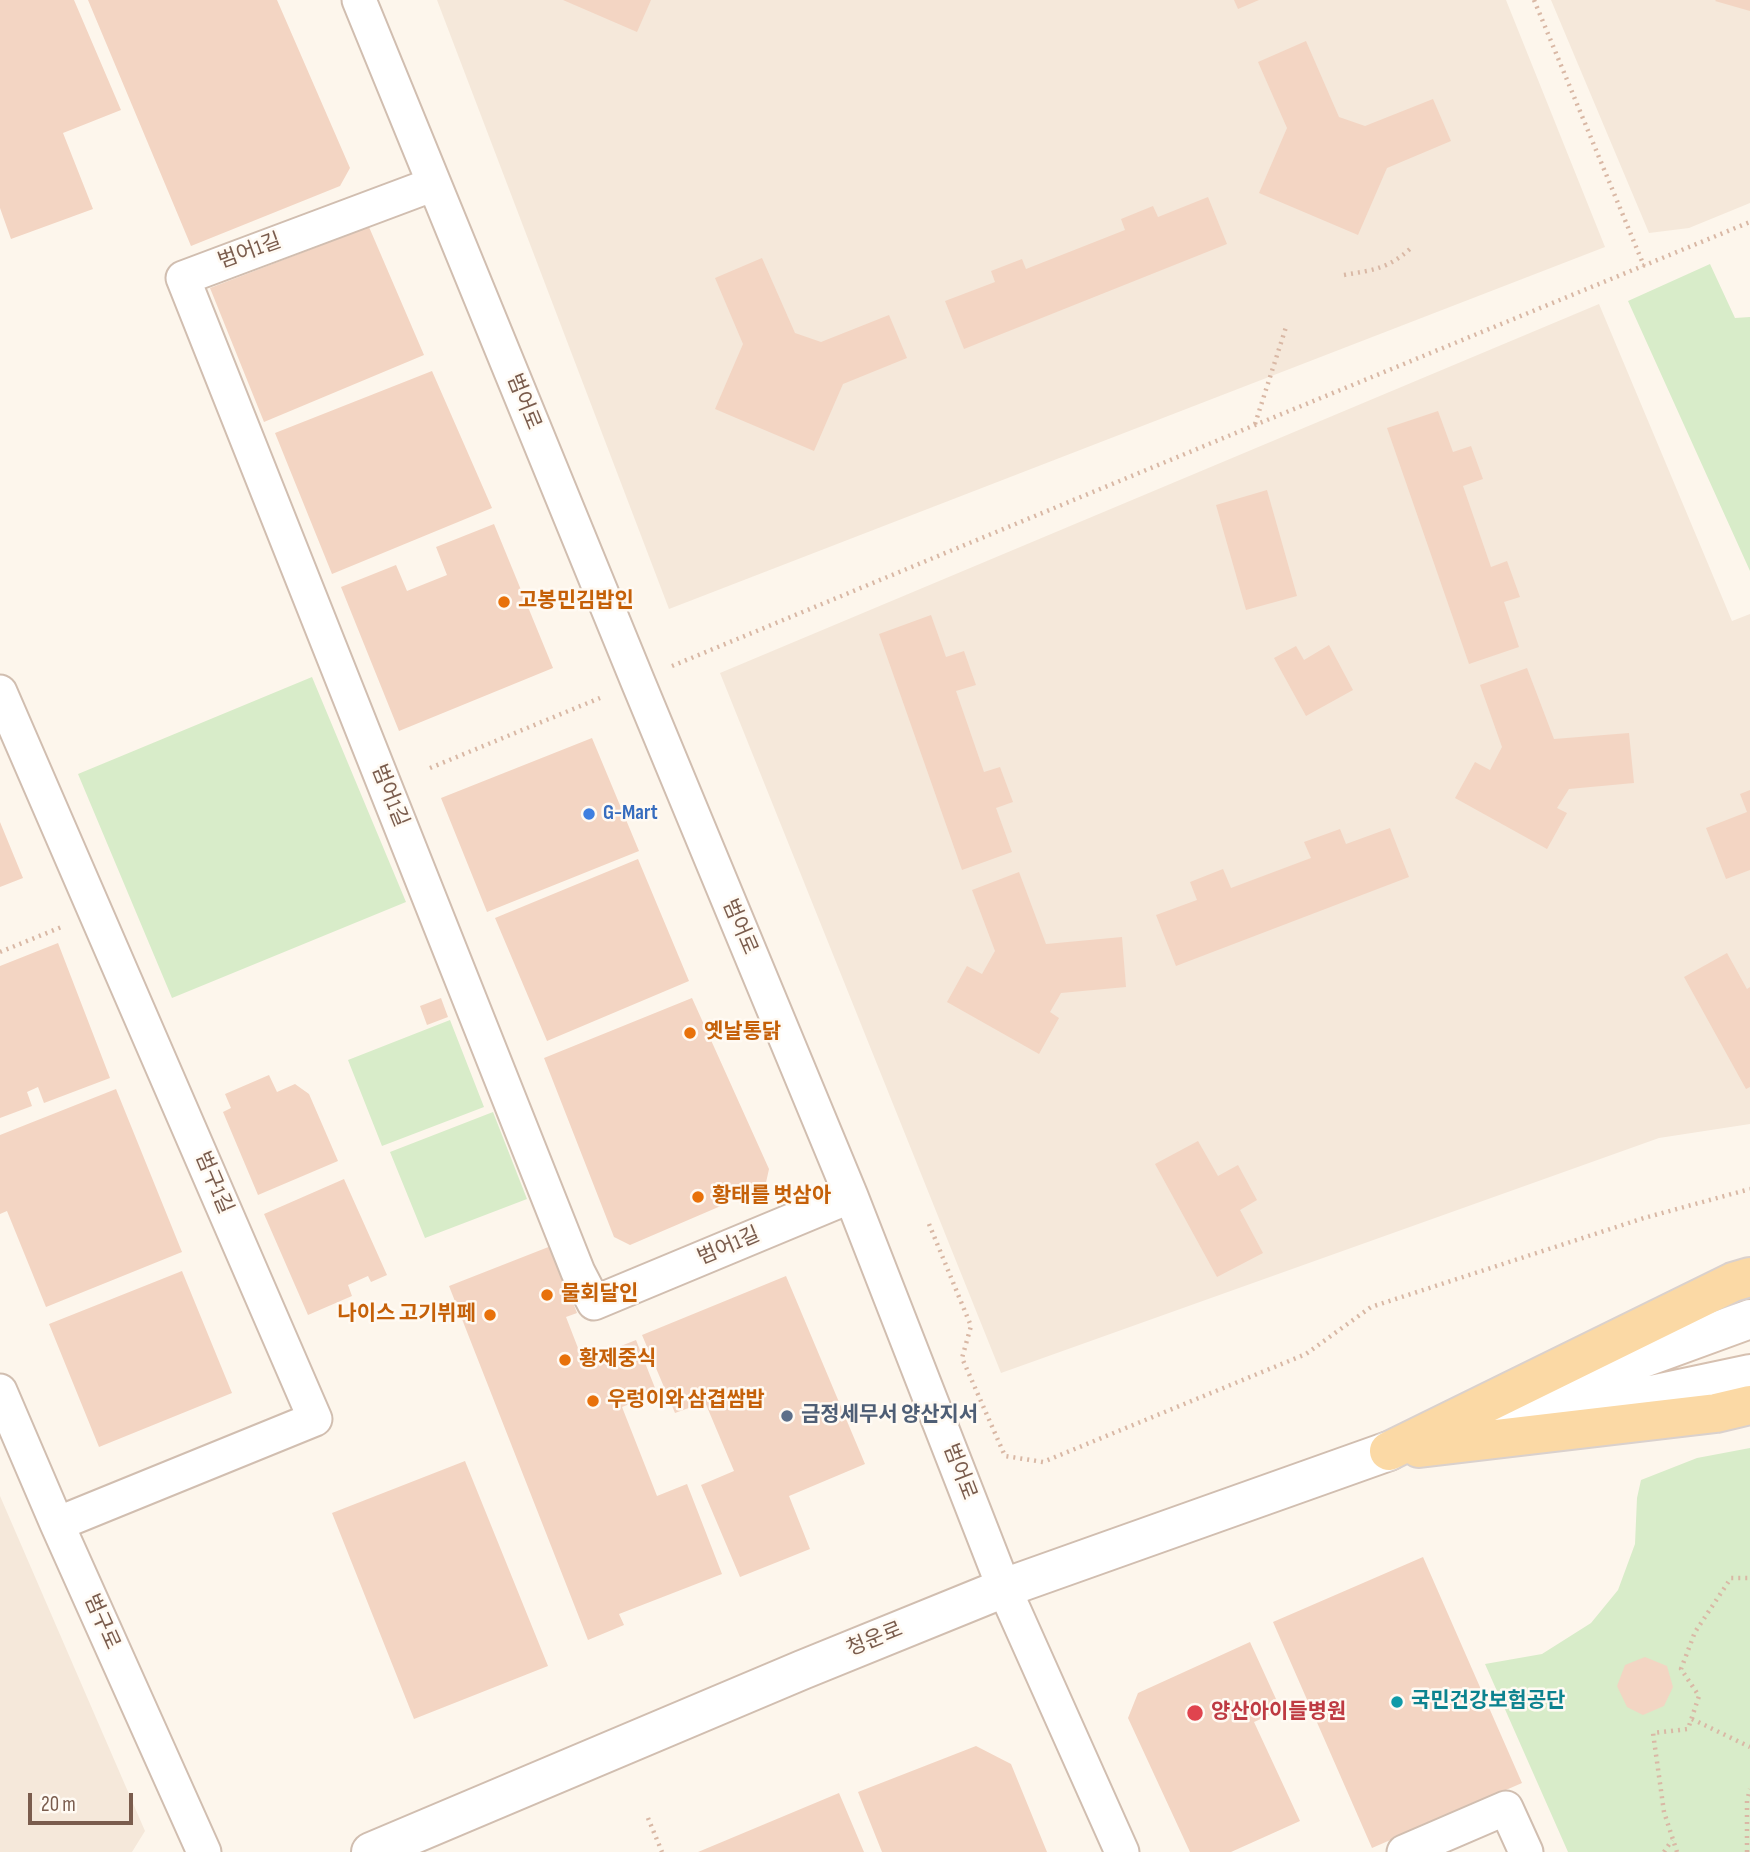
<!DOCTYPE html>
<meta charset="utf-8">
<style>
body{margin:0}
#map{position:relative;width:1750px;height:1852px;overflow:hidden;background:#fdf6ec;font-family:"Sofia Sans Condensed",sans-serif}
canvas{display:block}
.scale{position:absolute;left:28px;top:1793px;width:105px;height:32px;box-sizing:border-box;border:4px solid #7a5c4d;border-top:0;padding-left:9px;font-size:21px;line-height:24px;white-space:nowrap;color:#7a5c4d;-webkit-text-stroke:5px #fffaf3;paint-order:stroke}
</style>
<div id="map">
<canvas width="1750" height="1852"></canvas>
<div class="scale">20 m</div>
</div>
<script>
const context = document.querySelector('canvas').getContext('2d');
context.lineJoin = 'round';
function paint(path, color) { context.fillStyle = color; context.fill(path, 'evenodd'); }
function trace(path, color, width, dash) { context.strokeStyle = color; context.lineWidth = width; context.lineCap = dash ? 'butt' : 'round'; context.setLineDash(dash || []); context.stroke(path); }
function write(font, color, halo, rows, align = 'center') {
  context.font = font + ' "Sofia Sans Condensed","Noto Sans KR",sans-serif'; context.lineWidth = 5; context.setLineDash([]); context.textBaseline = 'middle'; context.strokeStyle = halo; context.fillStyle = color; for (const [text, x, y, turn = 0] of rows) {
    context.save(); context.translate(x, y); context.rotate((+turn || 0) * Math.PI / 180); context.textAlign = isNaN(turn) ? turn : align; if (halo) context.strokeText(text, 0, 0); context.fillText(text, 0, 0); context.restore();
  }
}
const residential = new Path2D(`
 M437,0H1506L1605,247L669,609Z
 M1551,0H1750V203L1689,228L1649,233Z
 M1599,304L1732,621L1750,614V1124L1659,1138L1001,1373L720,673Z
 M0,1496L145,1831L132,1852H0Z`);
const green = new Path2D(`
 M1710,264L1735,318L1750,317V571L1628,301Z
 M312,677L406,902L172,998L78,774Z
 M450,1020L484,1107L382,1146L348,1060Z
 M493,1112L527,1199L425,1238L390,1152Z
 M1750,1448V1852H1568L1485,1664L1542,1654L1591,1623L1618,1590L1635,1544L1637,1498L1641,1480L1697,1458Z`);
const building = new Path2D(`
 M0,0H74L121,110L63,133L93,209L11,239L0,208Z
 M88,0H277L350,168L340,186L191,246Z
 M563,0H651L637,32Z
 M1234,0H1259L1238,9Z
 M1716,0H1750V11L1715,1Z
 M1306,41L1339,117L1365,126L1433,99L1451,141L1387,168L1358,235L1259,193L1287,128L1258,62Z
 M1208,197L1227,244L964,349L945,301L995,282L991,271L1022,259L1026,269L1125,230L1121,219L1153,206L1158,217Z
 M369,227L424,355L264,422L210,288Z
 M762,258L795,333L821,342L889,315L907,358L843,384L814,451L715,409L743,344L715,278Z
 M432,371L492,508L332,574L275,433Z
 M1438,411L1453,452L1471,446L1483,479L1463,486L1491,567L1507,561L1520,597L1504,602L1519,647L1469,664L1387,428Z
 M1267,490L1297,596L1246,610L1216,505Z
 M494,524L553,668L399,731L341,587L396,565L407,591L447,575L436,547Z
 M931,615L946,657L964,651L976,685L956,691L984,772L1000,767L1013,802L996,808L1012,852L962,870L879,634Z
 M1329,645L1353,690L1306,716L1274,658L1296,646L1304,660Z
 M1527,668L1554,739L1629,733L1634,783L1569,789L1557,808L1567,813L1547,849L1455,798L1475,762L1490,770L1502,747L1480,685Z
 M592,738L639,851L487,912L441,798Z
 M1750,790V870L1726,879L1706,828L1747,812L1740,794Z
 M0,822L23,878L0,887Z
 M1390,828L1409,877L1176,966L1156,915L1197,900L1190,882L1223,869L1231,888L1311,858L1304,842L1340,829L1346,844Z
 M638,859L689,981L547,1041L495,918Z
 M1019,872L1046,944L1122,937L1126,987L1061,993L1050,1012L1059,1018L1039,1054L947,1002L967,966L982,974L995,951L972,890Z
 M58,943L110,1078L44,1103L38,1087L27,1092L32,1106L0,1118V966Z
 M1727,953L1747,989L1750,987V1087L1746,1089L1684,977Z
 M441,998L448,1017L427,1025L420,1006Z
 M692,998L769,1169L765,1187L630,1245L614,1237L544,1058Z
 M269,1075L277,1092L295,1084L309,1094L338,1161L258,1195L223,1112L231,1108L225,1094Z
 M116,1089L182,1252L46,1307L7,1211L0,1214V1135Z
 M1198,1141L1218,1176L1238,1165L1257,1200L1240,1210L1263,1253L1217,1277L1155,1164Z
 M344,1179L387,1275L371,1282L368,1276L348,1285L352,1296L308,1315L264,1214Z
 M551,1246L577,1313L566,1317L583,1361L636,1340L657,1393L622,1407L657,1496L687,1484L722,1574L619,1614L624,1625L588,1640L449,1286Z
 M182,1271L232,1393L99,1447L49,1324Z
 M786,1276L865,1464L789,1496L810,1549L740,1577L701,1485L734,1471L705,1402L675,1413L642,1335Z
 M465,1461L548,1666L414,1719L332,1513Z
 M1423,1557L1522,1783L1372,1848L1273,1622Z
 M1250,1642L1281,1710L1254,1722L1300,1821L1231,1852H1190L1128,1718L1138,1693Z
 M1645,1657L1667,1666L1673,1687L1664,1706L1643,1715L1627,1707L1617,1686L1625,1665Z
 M976,1746L1011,1764L1047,1852H882L858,1792Z
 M839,1793L864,1852H698Z`);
const path = new Path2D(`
 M1534,0L1644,266
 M1344,275C1373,270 1388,269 1411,248
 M1255,424L1287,324
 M672,666L1255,425L1750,222
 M430,768L600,698
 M0,952L64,926
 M929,1224L971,1326L962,1358L1005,1456L1043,1462L1306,1354L1371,1307L1644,1218L1750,1189
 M1692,1719L1750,1747
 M648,1818L662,1852
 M1664,1852L1672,1840
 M1677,1852L1664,1812L1653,1733L1688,1729L1699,1696L1681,1669L1695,1632L1731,1578H1750
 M1747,1852V1801L1750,1789`);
const minor = new Path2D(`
 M359,0L638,682L851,1196L1004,1588L1122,1852
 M434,184L183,278L578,1272L594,1303L851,1196
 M0,692L315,1419L57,1524
 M0,1391L57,1524L204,1852
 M1404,1852L1506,1808L1526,1852`);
const tertiary = new Path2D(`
 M371,1852L802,1670L1004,1588L1389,1451`);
const secondary = new Path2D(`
 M1509,1407L1750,1319
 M1538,1419L1750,1374`);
const primary = new Path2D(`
 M1419,1448L1716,1413L1750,1405
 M1389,1451L1733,1282L1750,1277`);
const markers = [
 [504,602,7,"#e8710a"],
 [589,814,7,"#3f7fe0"],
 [690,1033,7,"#e8710a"],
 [698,1197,7,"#e8710a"],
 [547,1295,7,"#e8710a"],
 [490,1315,7,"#e8710a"],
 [565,1360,7,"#e8710a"],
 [593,1401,7,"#e8710a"],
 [787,1416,7,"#5c6f8a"],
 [1397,1702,7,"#0f9aa8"],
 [1195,1713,9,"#e0444e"]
];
const streetNames = [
 ["범어1길",250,252,-20],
 ["범어로",523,402,68],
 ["범어1길",389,796,68],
 ["범어로",739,927,67],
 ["범구1길",213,1183,67],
 ["범어1길",729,1247,-23],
 ["범어로",959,1472,69],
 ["범구로",101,1622,66],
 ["청운로",875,1640,-22]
];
const foodNames = [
 ["고봉민김밥인",518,602],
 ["옛날통닭",704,1033],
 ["황태를 벗삼아",712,1197],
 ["물회달인",561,1295],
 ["나이스 고기뷔페",476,1315,"right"],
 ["황제중식",579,1360],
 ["우렁이와 삼겹쌈밥",607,1401]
];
const shopNames = [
 ["G-Mart",603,814]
];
const serviceNames = [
 ["금정세무서 양산지서",801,1416]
];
const cultureNames = [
 ["국민건강보험공단",1411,1702]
];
const healthNames = [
 ["양산아이들병원",1211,1713]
];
paint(residential, '#f5e8da');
paint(green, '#d8ecc9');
paint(building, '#f3d5c3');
trace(minor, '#d1beb0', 37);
trace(tertiary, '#d1beb0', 42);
trace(secondary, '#d6c0b0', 42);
trace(primary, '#dad1cd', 42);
trace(path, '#d9b8a5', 4.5, [2, 5]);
trace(minor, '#fff', 33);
trace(tertiary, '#fff', 38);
trace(secondary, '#fff', 38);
trace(primary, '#fbd9a5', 38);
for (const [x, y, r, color] of markers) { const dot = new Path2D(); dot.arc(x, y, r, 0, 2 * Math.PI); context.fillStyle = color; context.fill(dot); trace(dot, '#fffaf3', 2.5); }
write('21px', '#7a5c4d', '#fffaf3', streetNames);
write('bold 21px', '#c56008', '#fffaf3', foodNames, 'left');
write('bold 21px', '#366cbe', '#fffaf3', shopNames, 'left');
write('bold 21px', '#4e5e75', '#fffaf3', serviceNames, 'left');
write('bold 21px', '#0d838f', '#fffaf3', cultureNames, 'left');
write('bold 21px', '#be3a42', '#fffaf3', healthNames, 'left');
</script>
